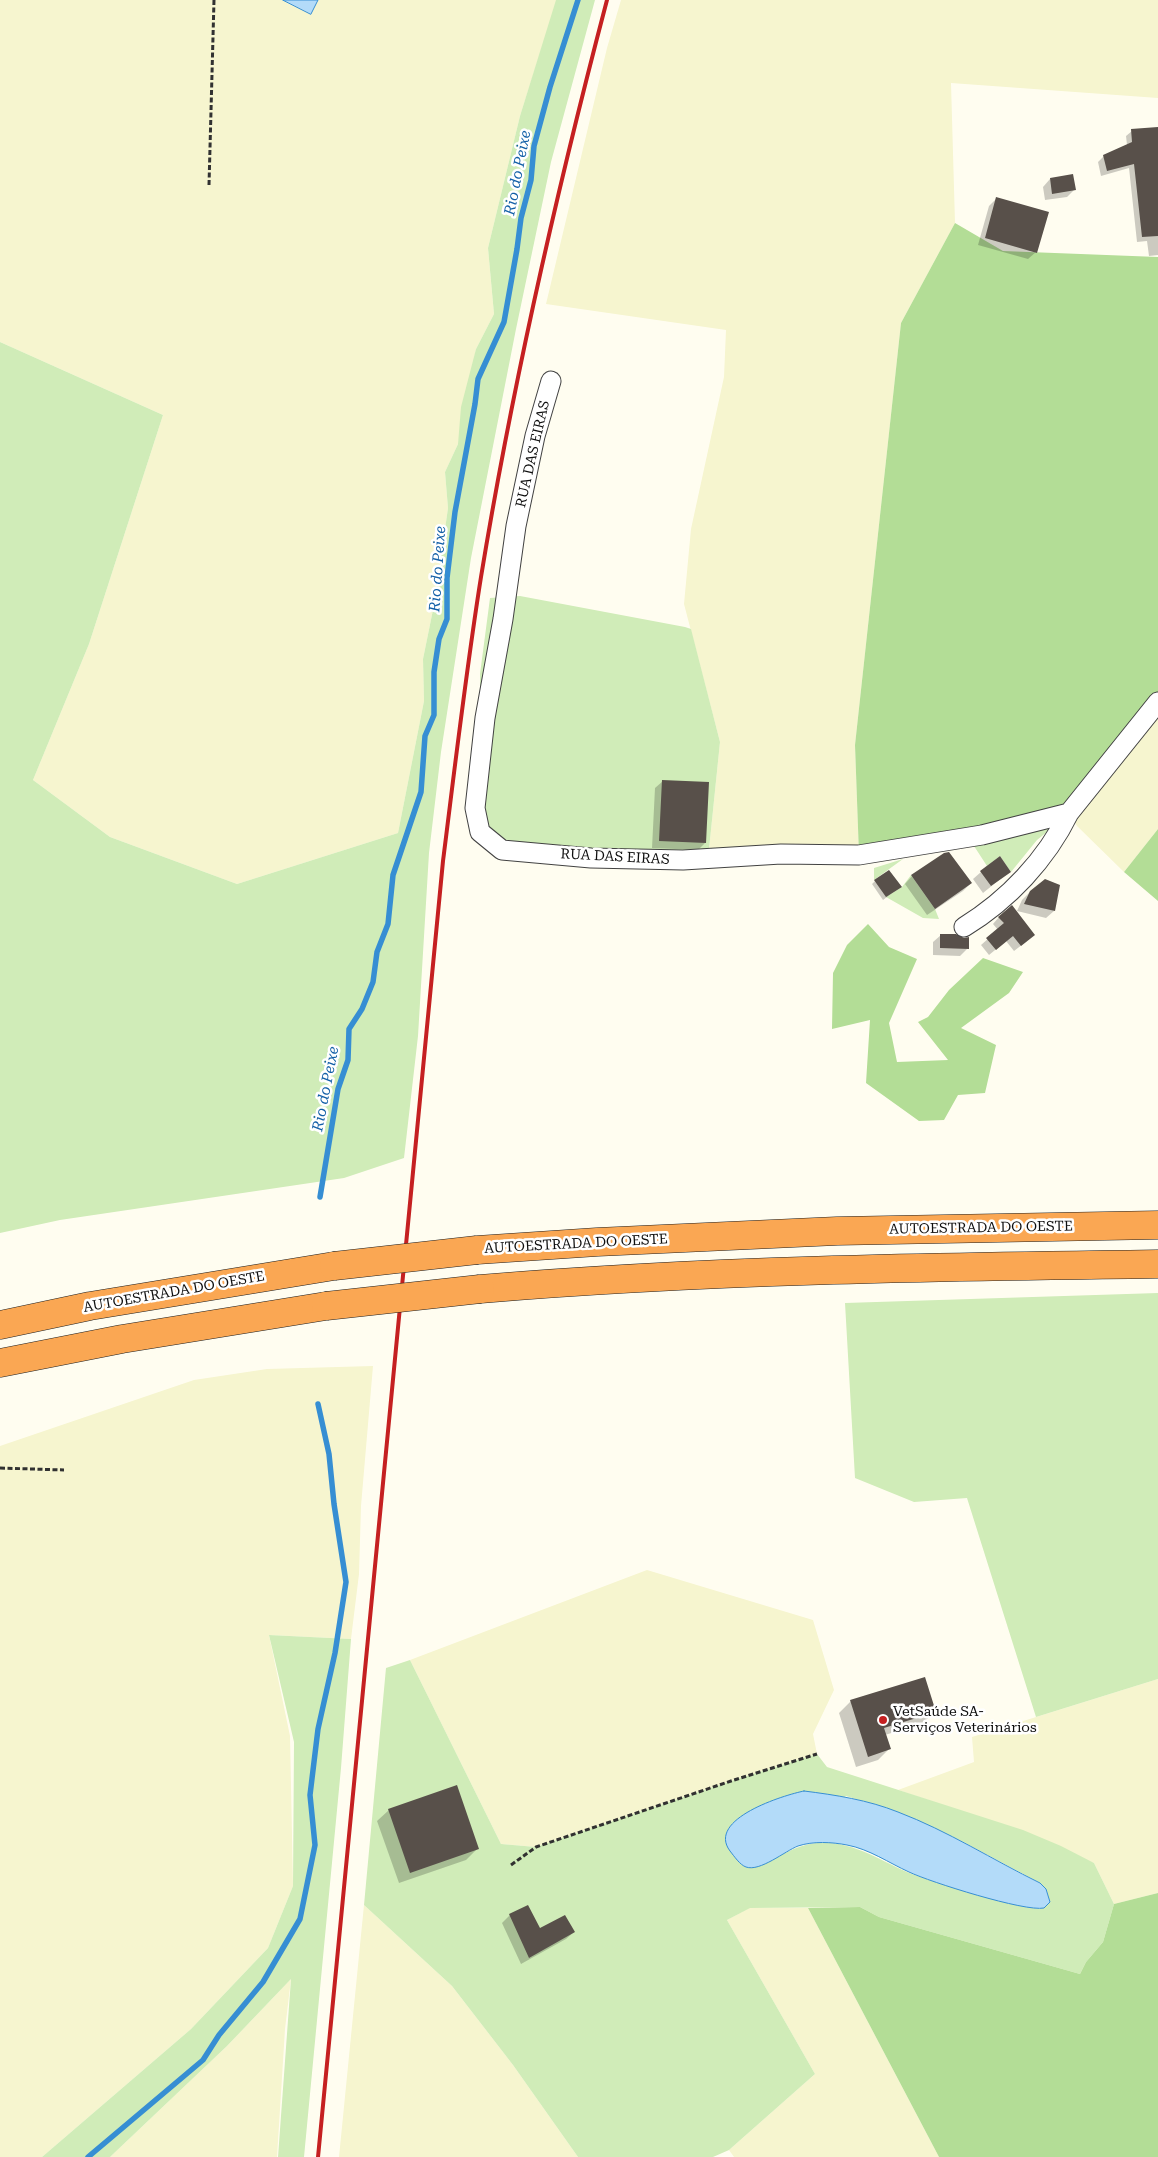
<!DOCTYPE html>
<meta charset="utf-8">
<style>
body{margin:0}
canvas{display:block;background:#fffdf0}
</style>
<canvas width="1158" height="2157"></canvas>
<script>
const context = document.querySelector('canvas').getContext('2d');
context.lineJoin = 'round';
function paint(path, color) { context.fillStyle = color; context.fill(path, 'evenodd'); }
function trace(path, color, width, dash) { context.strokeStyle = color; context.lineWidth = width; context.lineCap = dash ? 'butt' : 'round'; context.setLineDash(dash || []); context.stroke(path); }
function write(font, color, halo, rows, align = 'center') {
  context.font = font + ' "Roboto Serif",serif'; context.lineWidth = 5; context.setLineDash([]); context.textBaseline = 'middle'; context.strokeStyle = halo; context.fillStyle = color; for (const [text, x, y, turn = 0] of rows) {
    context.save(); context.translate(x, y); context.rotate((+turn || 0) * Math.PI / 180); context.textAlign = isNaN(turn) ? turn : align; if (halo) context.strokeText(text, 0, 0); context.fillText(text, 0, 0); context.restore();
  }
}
const farmland = new Path2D(`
 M0,0H283L311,14L318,0H557L520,116L488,248L494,314L476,349L458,444L445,472L448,508L435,600L423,659L424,701L398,833L237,884L110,837L33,780L89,644L163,415L0,342Z
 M621,0H1158V98L951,83L955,223L901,323L855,745L859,855L708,859L720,742L684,604L691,529L724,377L726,330L546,304L607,48Z
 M1158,703V829L1124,872L1077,826L1069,813Z
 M373,1366L361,1506L359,1574L351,1639L269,1635L290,1736L293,1886L268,1948L191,2029L42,2157H0V1446L194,1380L267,1369Z
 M647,1570L813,1620L834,1690L813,1734L817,1754L731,1781L536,1847L501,1844L410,1660Z
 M1158,1679V1893L1114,1904L1094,1863L955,1809L898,1790L974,1762L972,1737Z
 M364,1905L452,1986L513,2065L578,2157H339Z
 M749,1908H808L939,2157H734L729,2150L815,2074L727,1920Z
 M291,1979L285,2029L277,2157H110L227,2046Z`);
const green = new Path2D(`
 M556,0H595L551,162L516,329L471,558L441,752L429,853L418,1036L404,1158L344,1178L60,1220L0,1233V342L163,415L89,644L33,780L110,837L237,884L398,833L424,701L423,659L435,600L448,508L445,472L458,444L461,407L476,349L494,314L488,248L520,116Z
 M520,596L685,627L691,629L720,742L708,859L526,852L480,832V674L490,598Z
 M1053,827L1037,840L1011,872L1000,856L987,866L974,846Z
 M903,859L874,880V868Z
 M911,875L935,909L939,919L923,918L886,897L902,887Z
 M1158,1293V1679L1036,1717L967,1498L914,1502L855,1478L845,1303Z
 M269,1635L351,1639L341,1768L304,2157H278L291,1979L227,2046L110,2157H42L191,2029L268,1948L293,1886L294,1742Z
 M410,1660L501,1844L536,1847L731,1781L817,1754L827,1767L1023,1830L1061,1846L1094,1863L1114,1904L1103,1942L1086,1962L1080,1974L879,1917L860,1907L750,1908L727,1920L815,2074L729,2150L713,2157H578L513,2065L452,1986L364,1905L386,1668ZM846,1796L898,1812L965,1843L1040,1883L1046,1889L1050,1902L1040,1909L1029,1907C990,1897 950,1888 912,1874C880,1861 853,1840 816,1843C796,1845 778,1857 760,1866Z`);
const forest = new Path2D(`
 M955,223L1003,251L1158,257V702L1069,813L859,855L855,745L901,323Z
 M1158,829V901L1124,872Z
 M868,924L889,947L917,959L889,1023L897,1062L948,1060L918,1022L928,1017L949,990L983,958L1023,972L1009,993L961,1028L996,1045L985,1093L958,1095L944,1120L919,1121L866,1083L870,1020L832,1029L833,973L847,945Z
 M1158,1893V2157H939L808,1908L860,1907L879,1917L1080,1974L1086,1962L1103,1942L1114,1904Z`);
const water = new Path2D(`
 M283,0H318L311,14Z
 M804,1791C836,1795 868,1800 898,1812C948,1831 993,1860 1040,1883L1046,1889L1050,1902L1044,1908C1025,1912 930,1882 909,1872C889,1863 869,1849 847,1845C832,1842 813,1841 798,1846C785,1851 760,1872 746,1867C740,1865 734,1856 730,1851C706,1819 784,1795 804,1791Z`);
const shadow = new Path2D(`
 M1158,129V255L1149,256L1147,241L1137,242L1129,168L1101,176L1098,162L1104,156L1127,145L1126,136L1132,131Z
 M1050,179L1074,190L1067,197L1045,200L1043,187Z
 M997,198L1036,252L1028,259L978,245L989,206Z
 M663,781L705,843L698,850L652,848L655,788Z
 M981,872H1009L983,893L973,879Z
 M912,876L971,883L963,891L927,915L905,884Z
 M875,881L900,887L883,900L872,884Z
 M1030,892L1054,911L1046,918L1017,911L1022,900Z
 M999,917L1027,941L1014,951L1006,941L989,955L981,945L998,930L993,924Z
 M941,935L967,949L960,956L933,955V942Z
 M851,1701L934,1712L923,1723L885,1735L889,1749L878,1760L856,1767L839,1713Z
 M389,1810L477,1849L466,1860L399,1883L377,1821Z
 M510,1915L539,1929L574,1932L566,1939L521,1964L502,1923Z`);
const stream = new Path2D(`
 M320,1197L338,1089L348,1060L349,1029L362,1009L373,982L377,952L388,924L393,875L421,792L425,736L434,715V672L439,639L447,619V578L455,512L475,404L478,379L504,322L517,249L521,218L531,180L534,146L550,87L578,0
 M88,2157L203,2060L219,2035L263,1982L300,1919L315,1845L310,1795L318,1729L335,1653L346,1582L334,1504L329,1454L318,1404`);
const building = new Path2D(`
 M1158,127V236L1142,237L1134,164L1107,171L1103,155L1132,142L1131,129Z
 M1073,174L1076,190L1052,194L1050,178Z
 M996,197L1049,212L1037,253L985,238Z
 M662,780L709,782L706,843L659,841Z
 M949,852L972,883L935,909L911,875L944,853Z
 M1000,856L1011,872L991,886L980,871Z
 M889,870L902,887L886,897L874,880Z
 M1045,879L1060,885L1055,911L1024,904L1030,891Z
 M1012,905L1035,935L1021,946L1013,936L996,950L986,938L1004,923L998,917Z
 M940,934H956L964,938L969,937V949L940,948Z
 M925,1677L936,1712L884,1728L891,1749L868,1757L850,1700Z
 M457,1785L479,1849L410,1873L388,1809Z
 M528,1905L540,1928L565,1915L575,1932L529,1958L509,1914Z`);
const path = new Path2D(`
 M209,185L214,0
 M0,1468L64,1470
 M511,1865L536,1847L731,1781L817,1754`);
const street = new Path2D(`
 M551,381L535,436L516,526L503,619L485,718L475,808L480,832L502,850L591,858L683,860L781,854L859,855L982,835L1069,813L1158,702
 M964,927C1008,900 1046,860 1069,813`);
const highway = new Path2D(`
 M477,1250L597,1242L837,1231L1158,1225
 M480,1289C705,1270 932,1267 1158,1264
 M0,1325L90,1306L334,1266
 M0,1363L122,1339L326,1306`);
const rail = new Path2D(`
 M318,2157L443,861C455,766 466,671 481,577C513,382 557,190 607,0`);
const highwayBridge = new Path2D(`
 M334,1266L477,1250
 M326,1306L480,1289`);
const markers = [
 [883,1720,5,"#c52021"]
];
const streetNames = [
 ["RUA DAS EIRAS",533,454,-77],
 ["RUA DAS EIRAS",615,857,3],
 ["AUTOESTRADA DO OESTE",981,1228,-1],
 ["AUTOESTRADA DO OESTE",576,1244,-3],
 ["AUTOESTRADA DO OESTE",174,1292,-10]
];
const poiNames = [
 ["VetSaúde SA-",893,1712],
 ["Serviços Veterinários",893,1728]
];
const waterNames = [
 ["Rio do Peixe",518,173,-79],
 ["Rio do Peixe",438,569,-86],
 ["Rio do Peixe",326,1089,-79]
];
paint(farmland, '#f6f5cf');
paint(green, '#d0ecb8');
paint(forest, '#b3dd96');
paint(water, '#b3dbf9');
trace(water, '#368ed3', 1);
paint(shadow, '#0003');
trace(stream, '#368ed3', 5.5);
paint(building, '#58504a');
trace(street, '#424242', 21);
trace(highway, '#202020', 29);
trace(path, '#313131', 3, [5, 2.5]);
trace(street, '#fff', 19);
trace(highway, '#faa753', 28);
trace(rail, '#c52021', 4);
trace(highwayBridge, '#202020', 29, []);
trace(highwayBridge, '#faa753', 28);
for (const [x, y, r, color] of markers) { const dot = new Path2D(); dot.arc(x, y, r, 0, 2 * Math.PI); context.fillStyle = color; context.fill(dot); trace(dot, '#fff', 2); }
write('14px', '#0f0f0f', '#fff', streetNames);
write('14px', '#0f0f0f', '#fff', poiNames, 'left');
write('italic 15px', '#125fa7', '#fff', waterNames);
</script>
